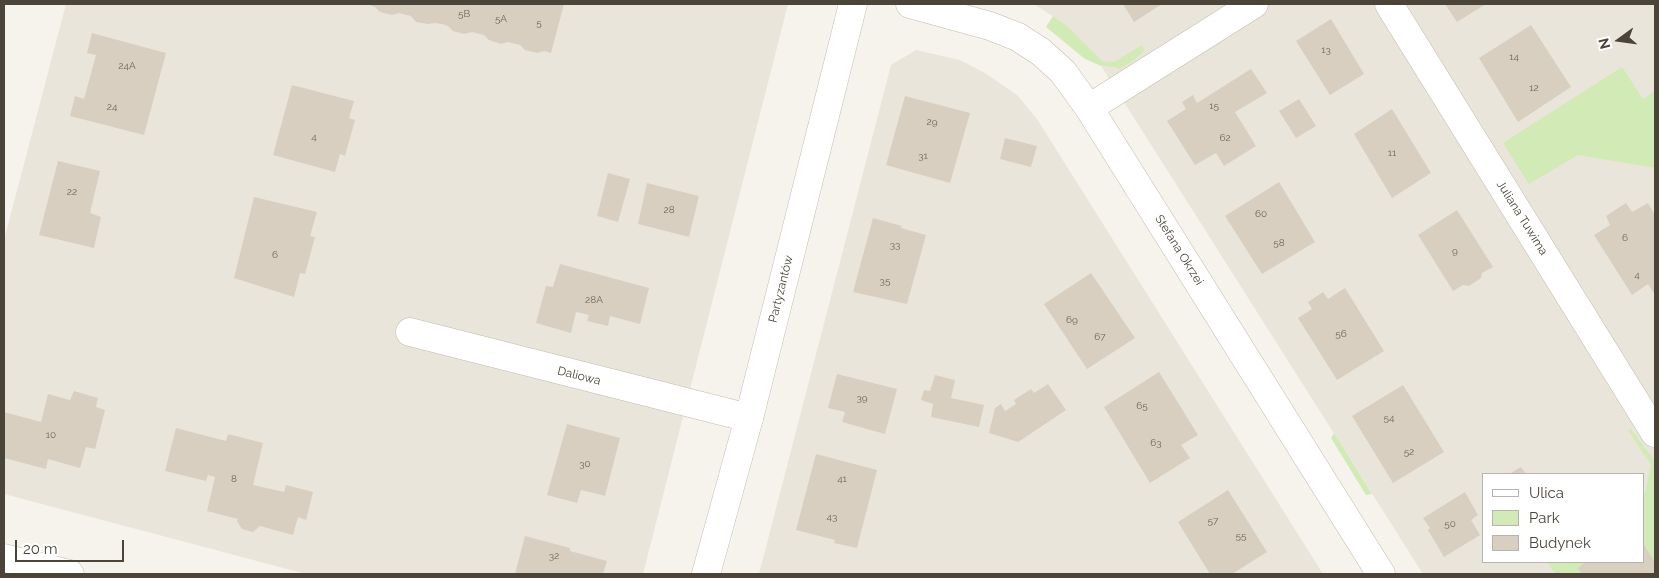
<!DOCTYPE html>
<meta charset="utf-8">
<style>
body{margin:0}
#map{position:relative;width:1659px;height:578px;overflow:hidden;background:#f6f3ec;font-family:Raleway,sans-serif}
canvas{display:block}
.frame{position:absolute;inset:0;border:5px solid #4b4439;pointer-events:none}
.legend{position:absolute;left:1482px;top:473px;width:162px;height:90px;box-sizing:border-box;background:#fff;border:1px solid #b7b4b0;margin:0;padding:6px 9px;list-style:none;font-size:15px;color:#4b4439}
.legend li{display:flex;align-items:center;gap:10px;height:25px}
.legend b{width:25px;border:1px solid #b7b4b0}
.north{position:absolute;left:1594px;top:15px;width:50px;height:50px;-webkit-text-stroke:4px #fff;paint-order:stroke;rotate:256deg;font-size:14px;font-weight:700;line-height:20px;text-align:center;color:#4b4439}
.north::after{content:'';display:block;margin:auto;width:18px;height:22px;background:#4b4439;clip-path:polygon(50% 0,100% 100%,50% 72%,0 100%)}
.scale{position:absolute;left:15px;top:540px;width:109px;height:22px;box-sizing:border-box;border:2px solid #4b4439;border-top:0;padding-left:6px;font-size:15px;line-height:18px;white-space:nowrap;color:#4b4439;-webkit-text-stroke:4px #fff;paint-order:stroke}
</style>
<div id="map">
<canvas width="1659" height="578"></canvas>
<div class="frame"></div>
<ul class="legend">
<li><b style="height:6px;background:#fff"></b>Ulica</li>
<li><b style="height:14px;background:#d2eab5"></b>Park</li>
<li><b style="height:14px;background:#d8cfc1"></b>Budynek</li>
</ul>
<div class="north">N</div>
<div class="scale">20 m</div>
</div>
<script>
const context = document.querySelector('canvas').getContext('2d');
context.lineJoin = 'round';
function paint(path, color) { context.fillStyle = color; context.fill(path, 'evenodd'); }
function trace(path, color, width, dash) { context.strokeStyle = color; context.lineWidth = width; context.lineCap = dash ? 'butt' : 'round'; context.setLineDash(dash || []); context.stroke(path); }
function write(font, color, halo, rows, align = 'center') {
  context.font = font + ' Raleway,sans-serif'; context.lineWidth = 4.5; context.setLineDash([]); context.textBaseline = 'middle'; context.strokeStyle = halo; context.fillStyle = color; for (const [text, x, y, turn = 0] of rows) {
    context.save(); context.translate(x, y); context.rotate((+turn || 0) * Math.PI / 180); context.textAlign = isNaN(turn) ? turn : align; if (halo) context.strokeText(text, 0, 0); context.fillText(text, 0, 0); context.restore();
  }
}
const residential = new Path2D(`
 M66,4H788L643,574H306L4,494V240Z
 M1034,4H1655V574H1423L1098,61L1066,25ZM1483,474H1643V562H1483Z
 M916,50L960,60L985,73L1017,95L1037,119L1323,574H759L891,65Z`);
const green = new Path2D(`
 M1053,16L1066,25L1103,62H1114L1142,45L1144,51L1132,62L1119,69L1116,67L1101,66L1085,59L1046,27Z
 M1622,67L1643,99L1655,91V168L1578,155L1529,184L1503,143Z
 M1631,429L1655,461V574H1556L1547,562H1643V495L1645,493L1651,465L1628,430Z
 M1334,433L1372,494L1366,495L1331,438Z`);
const building = new Path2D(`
 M367,4H564L551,53L544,51L537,53L525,50L520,45L508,42L501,44L489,40L484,35L472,32L464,34L453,31L448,26L442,24L435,23L428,24L416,22L411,16L399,13L392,15L380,12L375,7Z
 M1123,4H1162L1134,22Z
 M1445,4H1486L1457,22Z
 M1331,19L1364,74L1330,95L1296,41Z
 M1531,25L1571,87L1518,122L1479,58Z
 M92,33L166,53L144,135L70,116L75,96L84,99L96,55L87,53Z
 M1251,69L1267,93L1235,112L1256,146L1224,166L1216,153L1195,165L1167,121L1186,109L1182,102L1193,95L1197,103Z
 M292,85L354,101L349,118L355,120L345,156L340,154L335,172L273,155Z
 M905,96L970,113L950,183L886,165Z
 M1299,99L1316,126L1296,138L1279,111Z
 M1392,109L1431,173L1392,198L1354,134Z
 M1005,138L1037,146L1031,167L1000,159Z
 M58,161L100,171L90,213L101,217L94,248L39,235Z
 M608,173L630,179L618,222L597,216Z
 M1279,182L1315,242L1262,274L1225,216Z
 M647,183L699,196L689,237L638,224Z
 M254,197L317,212L310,236L315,237L305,274L300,273L294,297L234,278Z
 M1626,203L1632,212L1648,203L1655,215V295L1648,284L1632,295L1594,235L1610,225L1606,216Z
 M1457,210L1493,267L1482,273L1481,278L1469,286L1463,285L1453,291L1418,235Z
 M873,218L902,226L901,228L926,235L907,304L853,292Z
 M560,264L649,288L640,324L610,316L608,326L587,321L589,315L576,312L571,333L536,323L546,286L553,287Z
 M1091,273L1135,338L1087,369L1044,304Z
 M1345,288L1384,351L1337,380L1298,318L1312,309L1308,302L1323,292L1328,299Z
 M1159,372L1198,435L1181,445L1190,458L1150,483L1104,407Z
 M837,374L897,389L885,434L842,422L845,412L828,408Z
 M935,375L955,380L951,398L984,405L979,427L931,417L933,404L921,400L924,390L930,391Z
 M1048,384L1066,410L1018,442L989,433L995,408L1001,404L1005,411L1016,404L1014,400L1031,389L1034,393Z
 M1403,385L1444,452L1393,483L1352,416Z
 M74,391L98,398L96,407L105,410L95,449L86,447L80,468L48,459L46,469L4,458V412L41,422L48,394L70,400Z
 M567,424L620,438L605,496L581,490L577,503L547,495Z
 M176,428L226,441L228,434L263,443L253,485L284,492L286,485L313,492L306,520L298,517L293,535L260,526L253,532L242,529L237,521L238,519L207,511L215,477L208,475L206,481L165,471Z
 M816,454L877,470L857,548L834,543L835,540L796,530Z
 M1521,467L1526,474H1509Z
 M1228,490L1267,552L1232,574H1210L1178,522Z
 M1465,492L1478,515L1471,520L1480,535L1444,557L1428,530L1430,528L1423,518Z
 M525,536L570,548V551L607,561L603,574H515Z
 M1643,543L1655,563V574H1582L1578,568L1586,562H1643Z`);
const minor = new Path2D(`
 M910,4L990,26L1018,37L1041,52L1063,72L1089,108L1381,574
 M1389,4L1655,433
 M1089,108L1254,4
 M410,332L749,418
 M4,558L70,574`);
const tertiary = new Path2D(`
 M706,574L749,418L853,4`);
const numberNames = [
 ["5B",464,14],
 ["5A",501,19],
 ["5",539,23],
 ["13",1326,50],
 ["14",1514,57],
 ["24A",127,66],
 ["12",1534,88],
 ["15",1214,106],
 ["24",112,107],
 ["29",932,122],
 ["4",314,137],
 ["62",1225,138],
 ["11",1392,153],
 ["31",923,156],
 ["22",72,192],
 ["28",669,210],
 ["60",1261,214],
 ["6",1625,238],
 ["58",1279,243],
 ["33",895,245],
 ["9",1455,251],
 ["6",275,255],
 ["4",1637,275],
 ["35",885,281],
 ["28A",594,300],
 ["69",1072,320],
 ["56",1341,334],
 ["67",1100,337],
 ["39",862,398],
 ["65",1142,406],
 ["54",1389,418],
 ["10",51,435],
 ["63",1156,443],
 ["52",1409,452],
 ["30",585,464],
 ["8",234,479],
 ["41",842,479],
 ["43",832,517],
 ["57",1213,521],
 ["50",1450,524],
 ["55",1241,536],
 ["32",554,556]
];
const streetNames = [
 ["Juliana Tuwima",1522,218,58],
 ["Stefana Okrzei",1179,250,58],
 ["Partyzantów",781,289,-76],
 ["Daliowa",579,376,14]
];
paint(residential, '#eae5da');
paint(green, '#d2eab5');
paint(building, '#d8cfc1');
trace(minor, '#c2bbae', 29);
trace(tertiary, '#c2bbae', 29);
trace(minor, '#fff', 28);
trace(tertiary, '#fff', 28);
write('10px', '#6e675b', null, numberNames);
write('12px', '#4b4439', '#fff', streetNames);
</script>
